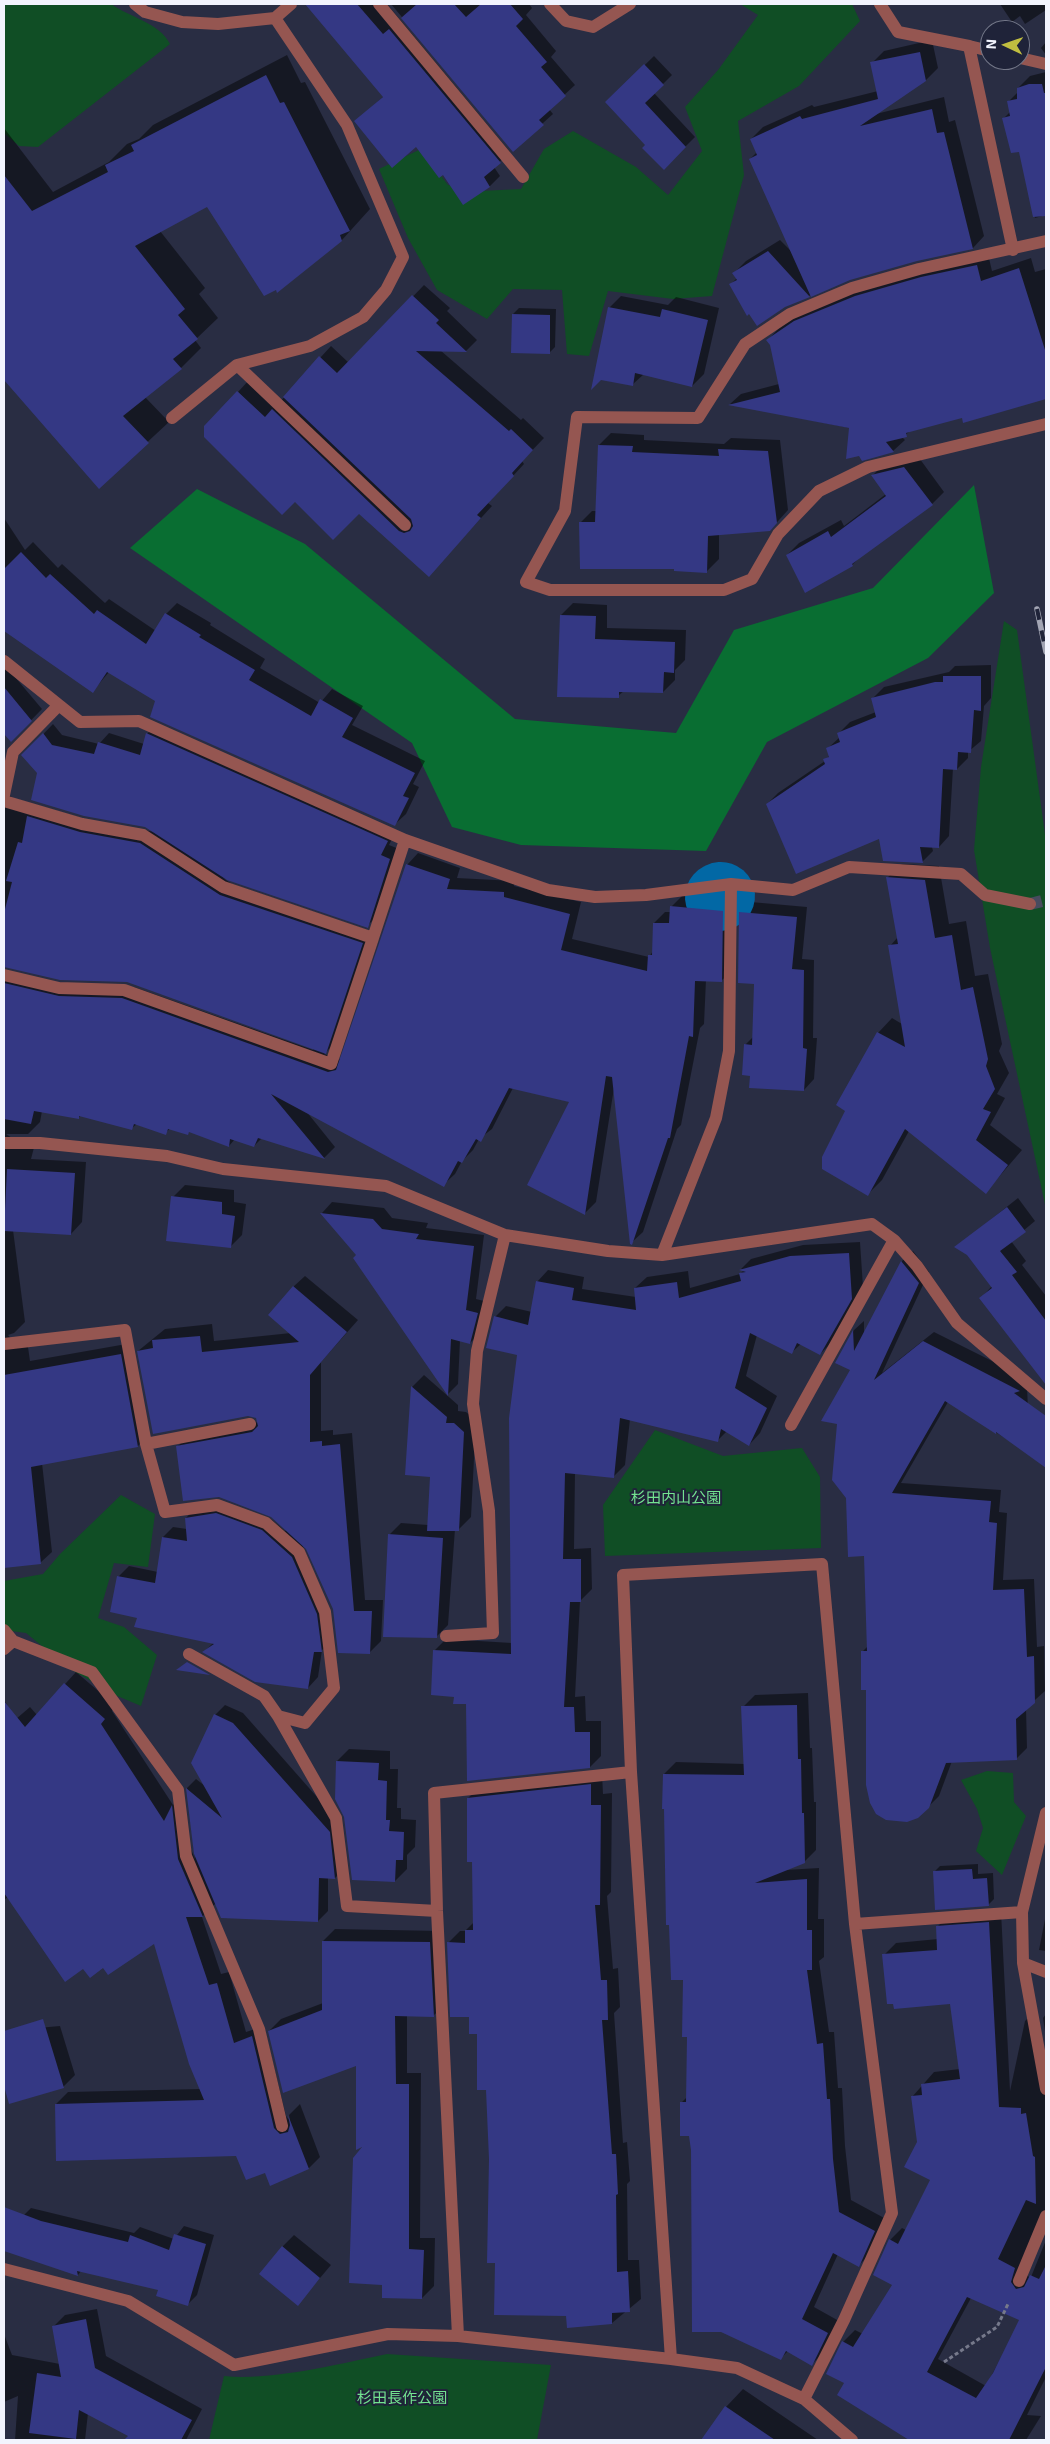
<!DOCTYPE html>
<meta charset="utf-8">
<style>
body{margin:0}
#map{position:relative;width:1050px;height:2444px;overflow:hidden;background:#292d43;font-family:"Exo 2",sans-serif}
canvas{display:block}
.frame{position:absolute;inset:0;border:5px solid #f2f4fe;pointer-events:none}
.north{position:absolute;left:980px;top:20px;width:50px;height:50px;box-sizing:border-box;background:#1f2339;border:1px solid #737788;border-radius:50%;rotate:273deg;font-size:14px;font-weight:700;line-height:20px;text-align:center;color:#f2f4fe}
.north::after{content:'';display:block;margin:auto;width:18px;height:22px;background:#c0be40;clip-path:polygon(50% 0,100% 100%,50% 72%,0 100%)}
</style>
<div id="map">
<canvas width="1050" height="2444"></canvas>
<div class="frame"></div>
<div class="north">N</div>
</div>
<script>
const context = document.querySelector('canvas').getContext('2d');
context.lineJoin = 'round';
function paint(path, color) { context.fillStyle = color; context.fill(path, 'evenodd'); }
function trace(path, color, width, dash) { context.strokeStyle = color; context.lineWidth = width; context.lineCap = dash ? 'butt' : 'round'; context.setLineDash(dash || []); context.stroke(path); }
function write(font, color, halo, rows, align = 'center') {
  context.font = font + ' "Exo 2","Noto Sans JP",sans-serif'; context.lineWidth = 4; context.setLineDash([]); context.textBaseline = 'middle'; context.strokeStyle = halo; context.fillStyle = color; for (const [text, x, y, turn = 0] of rows) {
    context.save(); context.translate(x, y); context.rotate((+turn || 0) * Math.PI / 180); context.textAlign = isNaN(turn) ? turn : align; if (halo) context.strokeText(text, 0, 0); context.fillText(text, 0, 0); context.restore();
  }
}
const green = new Path2D(`
 M4,4H111C129,17 160,23 170,44L38,147L19,146L4,133Z
 M740,4H852L860,21L799,86L738,121L744,175L712,296L673,299L608,291L589,356L567,354L562,290L513,289L487,319L437,290L408,238L379,169L421,149L448,185L480,191L521,189L544,149L573,131L636,167L668,195L702,151L685,107L718,70L758,15Z
 M1004,621L1017,630L1046,842V1209L990,948L974,850L981,767Z
 M655,1430L723,1456L802,1448L820,1477L821,1548L605,1556L603,1505Z
 M121,1495L155,1514L148,1567L114,1563L98,1618L124,1627L157,1655L141,1706L115,1695L70,1669L26,1633L4,1630V1581L43,1574L60,1554Z
 M987,1771L1013,1773L1014,1802L1026,1816L1002,1875L976,1851L983,1828L977,1809L961,1780Z
 M387,2354L551,2365L537,2440H209L224,2376C271,2381 339,2364 387,2354Z`);
const forest = new Path2D(`
 M974,485L994,593L928,658L767,742L706,851L521,845L452,827L412,743L130,548L197,489L305,544L515,719L676,733L734,630L873,588Z`);
const shadow = new Path2D(`
 M321,4H387L510,152L494,167L500,176L490,186L463,204L443,173L416,145L392,166L356,121L384,96L313,11Z
 M391,4H529L532,8L526,15L556,51L551,57L575,85L549,109L553,114L513,150Z
 M1000,4H1046V10L1025,24L1020,16L1012,22Z
 M932,40L938,68L926,80L876,114L944,97L949,122L955,120L984,236L973,248L917,260L849,279L785,306L731,284L737,278L734,273L746,261L780,240L792,252L750,159L757,152L751,139L763,127L812,105L814,107L878,91L872,63L884,51Z
 M1046,42V55L1041,48Z
 M287,55L301,83L305,82L370,209L342,240L278,291L208,205L160,231L205,288L199,294L218,318L195,340L201,348L181,368L145,397L169,422L99,487L4,378V128L53,192L109,162L127,144L139,139L153,125Z
 M654,56L672,75L654,93L695,137L664,168L647,145L607,102Z
 M1046,72V215L1035,218L1020,150L1004,118L1011,111L1008,102L1018,92V88L1030,76Z
 M988,254L992,271L1031,258L1035,272L1046,269V398L964,421L963,417L912,430L902,437L905,440L893,451L850,428L730,404L741,394L779,384L771,345L768,340L779,328L807,310L867,285Z
 M424,285L450,308L447,311L477,340L466,351L440,350L521,420L523,418L544,438L522,461L524,464L488,503L492,506L429,575L238,392L249,380L276,406L331,346L349,363Z
 M621,296L668,305L676,297L719,308L704,374L692,386L644,374L632,385L609,308Z
 M519,308L556,309L555,347L549,353L513,314Z
 M611,433L644,435V440L724,444L731,438L780,440L788,510L770,530L719,534V559L707,571L675,568L580,523L592,511H596L599,445Z
 M917,455L944,492L932,504L863,554L852,565L787,555L799,543L841,520L844,526L886,494L873,475L885,463Z
 M4,518L25,550L33,542L58,568L62,564L105,603L109,599L156,631L166,614L177,603L211,623L210,625L265,659L260,668L320,703L332,689L363,706L352,725L425,761L413,784L419,787L406,814L394,825L156,700L109,672L93,691L25,641L4,621Z
 M573,603L607,605V628L686,630L685,660L675,670V680L663,692L624,691L618,696L561,615Z
 M4,664L42,709L11,741L4,732Z
 M991,665V698L984,706L981,741L968,752V758L957,769L953,768L949,836L939,847H932L933,851L922,862L880,837L767,804L778,793L825,761L830,755L827,749L840,737L839,733L850,722L876,712L873,698L884,687L949,672L955,666Z
 M53,724L62,735L99,744L109,733L144,744L147,734L157,724L396,831L389,845L399,849L377,916L367,926L223,878L232,884L373,932L337,1041L324,1054L342,1060L407,865L418,853L460,868L457,878L515,881L514,886L581,902L572,939L649,957L653,951L654,923L665,912H671V907L682,896L733,900V970L721,981L706,980L704,1024L700,1028L681,1125L677,1129L643,1232L631,1243L614,1088L596,1202L585,1213L571,1102L513,1088L492,1129L479,1139L473,1150L462,1161L455,1174L443,1185L306,1111L335,1147L324,1158L262,1138L254,1146L235,1139L229,1146L190,1131L187,1134L171,1128L165,1133L137,1124L132,1128L81,1115L78,1118L42,1111L40,1122L28,1134H6L15,1140H36L31,1159L86,1162L82,1222L71,1234L13,1230L25,1322L14,1333L8,1335L13,1341L27,1340L30,1361L132,1343L149,1434L138,1446L42,1463L52,1552L40,1563L4,1567V981L134,987L313,1050L314,1048L127,981L4,955V791L13,798L92,821L155,832L23,755Z
 M902,864L939,866L949,924L966,921L975,976L988,974L1002,1044L999,1051L1009,1073L997,1094L1005,1098L990,1125L1022,1150L986,1192L909,1131L882,1180L868,1194L847,1110L878,1033L892,1018L902,1024L890,946L898,937L887,878Z
 M751,902L807,907L802,959L814,960L813,1038H817L814,1079L804,1090L751,1075L745,1045L753,1037L755,983L740,913Z
 M185,1185L234,1190V1202L246,1204L242,1235L230,1247L173,1197Z
 M1018,1198L1035,1221L1011,1241L1026,1261L1022,1265L1046,1296V1362L1032,1364L981,1298L992,1286L968,1254L956,1247Z
 M332,1202L384,1208L392,1218L428,1223L426,1228L484,1235L476,1299L488,1302L481,1332L470,1343L460,1340L458,1384L448,1394L358,1255L322,1213Z
 M860,1242L863,1287L832,1342L820,1354L801,1344L792,1352L757,1335L746,1376L777,1396L760,1433L749,1445L727,1431L717,1441L630,1419L625,1465L614,1476L575,1473L574,1549L591,1548L592,1589L580,1601L575,1697L585,1696L586,1721H601V1756L590,1767L455,1695L434,1651L446,1639L512,1643L519,1354L495,1317L506,1306L532,1312L537,1282L548,1270L584,1277L582,1289L636,1297L635,1288L647,1277L688,1271L690,1288L740,1274L744,1270L741,1269L751,1259L803,1245Z
 M913,1251L929,1272L882,1373L934,1332L1030,1380L1027,1385L1029,1437L1019,1447L948,1402L901,1483L1001,1490L999,1512L1007,1513L1003,1580L1034,1579L1037,1647L1044,1646L1045,1691L1026,1708L1027,1748L1016,1759L952,1761L939,1796L928,1807L868,1689L862,1652L868,1646L865,1555L852,1370L837,1362L854,1330L864,1321V1334L902,1261Z
 M305,1276L358,1320L321,1362V1431L333,1430V1435L352,1433L365,1600H383L381,1641L369,1653L334,1609L307,1548L301,1542L327,1603L332,1641L322,1650L318,1677L308,1688L204,1652L214,1642L138,1617L118,1577L129,1566L158,1572L163,1537L173,1527L187,1529L186,1518L196,1507L227,1503L272,1520L285,1531L287,1529L272,1516L177,1447L189,1435L259,1422L254,1415L138,1351L165,1329L212,1324L214,1341L291,1333L293,1287Z
 M424,1375L458,1405V1411L466,1412L476,1420L471,1517L459,1529H455L448,1625L436,1637L389,1535L401,1523L428,1525L431,1476L412,1387Z
 M76,1672L116,1706L112,1711L173,1805L183,1795L190,1847L195,1859L187,1788L196,1779L205,1786L193,1763L215,1715L225,1705L243,1713L339,1822L345,1868L335,1878H328V1911L318,1921L216,1903L202,1917L221,1974L229,1972L246,2032L264,2026L286,2116L290,2121L289,2115L300,2104L320,2157L309,2168L266,2172L237,2155L56,2104L68,2092L200,2089L155,1942L104,1966L84,1967L8,1897L4,1900V1700L16,1719L30,1707L37,1715Z
 M808,1693L810,1748H812L814,1802H816V1850L804,1862L785,1870L819,1868L818,1919H824V1957L819,1961L829,2032H834L838,2088H842L845,2146L851,2200L886,2219L871,2253L859,2265L838,2254L814,2307L839,2321L824,2352L812,2364L788,2351L781,2358L692,2150L691,2135L681,2103L687,2097L688,2036L664,1774L676,1762L745,1764L743,1707L755,1695Z
 M349,1749L390,1751V1769H398L397,1808H401V1819L416,1820L415,1847L407,1855V1869L395,1881L337,1761Z
 M602,1773L603,1794L612,1793L611,1892L607,1896L613,1969L618,1968L620,2007L614,2013L623,2143L627,2142L630,2181L627,2184L628,2260H639L641,2299L612,2323L568,2314L496,2262L487,2089L478,2033L448,1943L460,1931H465L474,1922L473,1861L468,1798L480,1786Z
 M978,1864V1874L993,1873L994,1899L988,1905L934,1872L940,1866Z
 M1001,1911L1010,2091L1025,2021L1036,2010L1046,2061V2209L1022,2269L1029,2277H1031L1046,2240V2377L1027,2415L1041,2416L1026,2440H926L920,2437L917,2440H912L839,2394L845,2383L828,2373L843,2342L855,2330L863,2334L894,2284L890,2240L902,2228L906,2230L932,2180L918,2142L912,2097L934,2072L960,2069L951,2003L884,1955L896,1943L938,1939L937,1927L949,1915ZM971,2298L1021,2319L986,2386L938,2359Z
 M1046,1914V1951L1039,1950Z
 M335,1929L442,1931L446,2004L434,2015H407V2073H421L420,2238H435L434,2286L422,2298L366,2144L357,2064L269,2031L281,2019L323,2003V1941Z
 M1046,2014V2038L1043,2018Z
 M60,2026L75,2075L63,2087L10,2102L4,2081V2031Z
 M31,2208L134,2233L140,2227L174,2239L184,2226L214,2235L197,2295L188,2304L159,2289L81,2271L78,2275L11,2252L22,2217Z
 M294,2235L331,2265L298,2304L282,2247Z
 M97,2309L106,2356L202,2409L186,2440H138L88,2413L85,2440H15L18,2396L4,2402V2334L12,2355L60,2364L54,2326L65,2315Z
 M743,2389L818,2440H703L726,2407Z`);
const river = new Path2D(`
 M719,897L721,896`);
const building = new Path2D(`
 M305,4H357L383,34L389,29L501,163L484,177L490,187L463,205L443,175L439,178L416,147L392,168L354,121L383,97Z
 M417,4H454L466,17L481,4H510L523,19L516,26L547,62L541,67L566,96L539,120L544,125L513,152L401,18Z
 M920,52L926,81L860,126L932,109L937,133L944,132L973,249L917,261L850,280L811,297L749,159L757,155L750,139L800,116L802,119L878,99L870,62Z
 M644,64L664,85L645,103L686,147L664,170L642,148L645,145L605,102Z
 M266,75L280,103L284,102L350,231L340,235L342,241L277,293L276,290L264,296L207,207L135,246L185,309L178,315L198,339L173,359L182,369L123,416L149,443L99,489L4,380V175L32,211L108,172L105,165L134,151L131,145Z
 M1029,84H1042L1044,93H1046V216L1033,217L1019,152L1011,153L1002,118L1010,116L1007,101L1017,99V88Z
 M768,251L810,297L785,307L757,326L749,314L747,316L729,284L737,280L732,273Z
 M977,265L981,281L1019,268L1046,353V399L963,423L962,418L906,433L907,437L886,442L894,452L862,461L859,456L846,459L849,428L728,405L780,392L770,345L766,340L794,321L855,296L921,277Z
 M412,295L439,320L436,323L467,352L416,351L509,431L511,429L533,450L512,473L514,476L477,515L481,518L429,577L359,514L333,540L295,502L282,515L204,437V426L237,391L265,417L272,409L399,531L404,533L410,531L413,526L411,519L283,397L319,356L337,373Z
 M608,307L660,317L662,309L708,320L692,387L635,373L633,386L601,380L591,390Z
 M512,314L550,315V354L511,353Z
 M598,445L633,446L632,452L719,456L718,449L768,451L777,523L770,531L708,536L707,573L674,571V569H580L579,522H595Z
 M904,467L933,505L852,564L853,566L805,593L786,555L828,531L831,537L886,496L871,475Z
 M21,552L46,578L50,574L94,614L97,610L146,644L165,613L201,635L199,637L255,670L249,680L311,716L320,699L353,718L342,737L415,773L403,796L409,798L395,826L150,717L155,701L107,672L93,693L4,631V569Z
 M560,615L596,616L595,639L675,642L674,673L664,672L663,693L619,692V698L557,697Z
 M943,676H981V711L974,710L971,753L958,752L957,770L943,769L939,848L920,847L923,863L883,861L879,839L796,874L766,804L825,764L823,759L829,757L826,748L840,742L837,733L876,717L871,698L935,682H943Z
 M4,687L32,721L11,742L4,734Z
 M43,733L52,745L94,754L98,742L140,755L146,733L388,841L381,855L390,859L368,928L227,880L145,827L84,816L31,800L37,773L21,755Z
 M27,816L80,832L140,843L220,895L363,943L326,1054L127,982L60,980L4,967V913L12,882L6,881L18,842L22,843Z
 M406,864L450,879L447,889L504,892V897L570,914L561,950L647,971L648,955H652L653,923H669L670,906L723,911L722,982L695,981L693,1037L689,1036L670,1138H668L632,1245L630,1244L612,1077L606,1076L585,1215L527,1185L569,1102L509,1088L481,1142L476,1139L462,1163L458,1161L444,1187L271,1094L325,1159L258,1138L254,1147L230,1139L229,1147L189,1132L188,1135L168,1129L166,1135L134,1124L132,1130L79,1116V1119L34,1111L31,1124L4,1119V983L59,996L122,998L328,1072L336,1070Z
 M886,877L925,880L935,938L952,935L961,990L973,987L988,1059L986,1066L995,1089L983,1109L991,1112L976,1140L1008,1165L986,1194L905,1129L868,1196L822,1169V1157L845,1111L836,1105L877,1032L905,1047L888,945L898,944Z
 M739,912L797,917L792,969L804,970L803,1048L807,1049L804,1091L749,1088L750,1076L742,1075L744,1044L752,1045L754,984L738,983Z
 M7,1169L75,1173L71,1235L4,1231Z
 M171,1196L222,1202V1214L235,1216L231,1248L166,1241Z
 M1007,1207L1026,1232L1000,1251L1017,1272L1012,1275L1046,1321V1385L979,1298L992,1288L967,1255L954,1247Z
 M320,1213L373,1219L382,1229L419,1234L416,1239L474,1246L466,1310L478,1313L470,1344L451,1339L448,1396L353,1258L356,1255Z
 M849,1253L852,1299L820,1355L797,1343L792,1354L750,1333L735,1388L767,1408L749,1446L721,1429L718,1442L620,1418L614,1478L565,1473L563,1559H581V1602H570L564,1707H574L575,1732H590V1768L467,1781L466,1704H453L454,1697L431,1695L433,1650L511,1654L509,1418L517,1355L486,1348L494,1316L528,1325L536,1281L574,1288L572,1300L636,1310L634,1288L677,1282L679,1298L741,1281L739,1273L746,1272L739,1270L790,1256Z
 M901,1261L919,1283L874,1380L923,1341L1020,1391L1014,1393L1046,1416V1468L996,1432V1434L945,1401L892,1493L991,1501L989,1522L997,1523L993,1590L1024,1589L1027,1657L1034,1656L1035,1703L1016,1719L1017,1760L946,1763L929,1808L918,1818L907,1822L886,1820L876,1814L870,1803L866,1785V1690H861V1651H867L864,1556L848,1557L846,1498L832,1480L837,1424L821,1421L850,1370L835,1363L853,1330L854,1351Z
 M293,1286L347,1332L310,1375V1442L322,1441V1446L340,1444L354,1611H372L370,1654L338,1653L333,1609L306,1549L271,1517L219,1497L183,1501L176,1446L252,1432L258,1426L256,1418L248,1416L153,1434L137,1351L153,1348L152,1340L200,1336L202,1352L299,1342L268,1315Z
 M121,1354L138,1447L31,1467L41,1564L4,1568V1375Z
 M411,1386L447,1417L446,1423H454L464,1432L459,1531H427L430,1477L405,1475Z
 M216,1513L262,1530L292,1557L317,1614L322,1652H314L308,1689L255,1682L202,1652L214,1644L134,1627L137,1618L110,1612L117,1576L155,1583L162,1537L187,1541L185,1518Z
 M388,1534L443,1538L437,1638L383,1637Z
 M187,1662L210,1675L176,1670Z
 M64,1683L105,1719L101,1724L164,1821L172,1805L178,1859L203,1917H186L209,1985L217,1983L234,2043L252,2036L274,2128L280,2134L288,2132L290,2125L288,2115L309,2169L270,2186L265,2173L246,2180L236,2156L56,2161L55,2104L204,2100L189,2064L154,1944L108,1975L103,1968L90,1978L83,1969L65,1982L4,1893V1701L25,1727Z
 M797,1705L798,1759H801L802,1813H804L805,1863L755,1883L807,1879V1930H812V1970H807L817,2044L823,2043L827,2099H830L833,2159L839,2212L875,2231L859,2267L833,2253L802,2319L828,2333L812,2366L786,2351L781,2360L721,2332H692L691,2150L689,2136H680V2102H686L687,2037H682L683,1980H671L669,1925H666L664,1809H662L663,1774L744,1775L741,1706Z
 M214,1714L233,1723L330,1832L335,1879L319,1878L318,1922L221,1918L194,1854L186,1788L222,1818L191,1763Z
 M336,1761L379,1763L378,1780L387,1781L386,1820H390L389,1831L404,1832L403,1860H396L395,1882L352,1880L344,1817L335,1799Z
 M591,1784V1805H601L600,1905H595L601,1980H607L608,2020H602L612,2154H616L618,2194L616,2195L617,2272L628,2271L630,2312L612,2313V2324L567,2328L566,2316L494,2315L495,2263H487L489,2159L486,2090H477V2034H469V2017H450L447,1942L465,1943V1930H473L472,1862H467V1798Z
 M972,1869L973,1879L987,1878L989,1906L935,1910L933,1871Z
 M989,1922L999,2107L1021,2108V2114L1026,2113L1033,2156L1035,2157L1036,2204L1026,2200L998,2259L1015,2268L1011,2282L1016,2289L1024,2287L1030,2275L1039,2279L1046,2265V2367L1009,2440H909L837,2395L844,2383L826,2374L842,2341L853,2347L892,2285L873,2275L889,2239L898,2244L930,2180L904,2167L917,2142L911,2096L922,2095L921,2084L960,2079L950,2004L894,2009L893,2004H887L882,1954L937,1950L936,1926ZM967,2297L1019,2320L993,2373L976,2398L927,2372Z
 M322,1941L430,1942L434,2017L395,2016L396,2084H409V2249L424,2250L422,2299L382,2298V2285L349,2283L353,2158L362,2147L356,2150V2066L283,2093L268,2031L322,2010Z
 M43,2019L64,2088L9,2104L4,2086V2031Z
 M4,2207L41,2221L128,2242L130,2235L169,2250L174,2234L206,2244L188,2306L156,2296L158,2290L77,2271L78,2276L4,2251Z
 M282,2246L320,2278L298,2306L259,2274Z
 M86,2319L95,2368L192,2420L181,2440H124L128,2436L79,2410L76,2439L29,2433L37,2373L61,2377L52,2326Z
 M725,2406L775,2440H701Z`);
const minorTunnel = new Path2D(`
 M1030,904L1046,900`);
const path = new Path2D(`
 M944,2362L997,2327L1008,2304`);
const minor = new Path2D(`
 M135,4L145,12L182,22L218,24L275,18L291,4
 M379,4L523,177
 M550,4L566,21L593,27L630,4
 M880,4L898,32L969,46L1013,250
 M969,46L990,51
 M1020,58L1046,64
 M1046,241L919,269L852,288L790,314L745,344L698,418L577,417L565,511L526,582L550,590H724L752,579L778,534L819,491L868,467L1046,424
 M237,365L405,525
 M172,418L237,365L310,346L363,317L386,290L403,257L347,125L275,18
 M4,661L80,722L139,721L405,840L548,890L595,897L646,895L731,884L793,890L849,867L961,874L985,895L1030,904
 M4,795L13,752L59,705
 M4,801L82,824L143,835L223,887L373,938L331,1064L124,990L59,988L4,975
 M373,938L405,840
 M4,1143H40L167,1156L223,1169L386,1186L505,1235L608,1251L662,1255L872,1224L894,1240L917,1266L957,1323L1046,1399
 M662,1255L716,1118L729,1051L731,884
 M4,1344L125,1330L146,1444L165,1512L217,1505L266,1523L299,1552L325,1612L334,1688L305,1723L278,1716
 M791,1425L894,1240
 M146,1444L250,1424
 M4,1630L13,1641L4,1649
 M446,1636L493,1633L489,1511L473,1404L477,1351L505,1235
 M13,1641L92,1672L178,1790L186,1856L259,2029L282,2126
 M189,1654L264,1696L278,1716L336,1818L347,1906L437,1911
 M1046,1813L1022,1912L1023,1963L1046,2089
 M855,1924L1022,1912
 M1023,1963L1046,1972
 M4,2269L128,2301L234,2365L388,2334L458,2336L671,2359L737,2368L804,2399L852,2440
 M1019,2281L1046,2216
 M458,2336L437,1911L434,1793L631,1772
 M671,2359L631,1772L623,1575L822,1564L855,1924L892,2213L844,2320L804,2399`);
const rail = new Path2D(`
 M1037,609L1046,652`);
const parkNames = [
 ["杉田内山公園",676,1498],
 ["杉田長作公園",402,2398]
];
paint(green, '#104e25');
paint(forest, '#096e32');
paint(shadow, '#0007');
trace(river, '#0268a5', 68);
paint(building, '#343884');
trace(minorTunnel, '#474b5f', 12, [12, 6]);
trace(path, '#76798b', 3, [4, 2.5]);
trace(minor, '#955651', 12);
trace(rail, '#a2a5b4', 5.5);
trace(rail, '#1f2339', 4, [11]);
write('15px', '#73e390', '#1f2339', parkNames);
</script>
